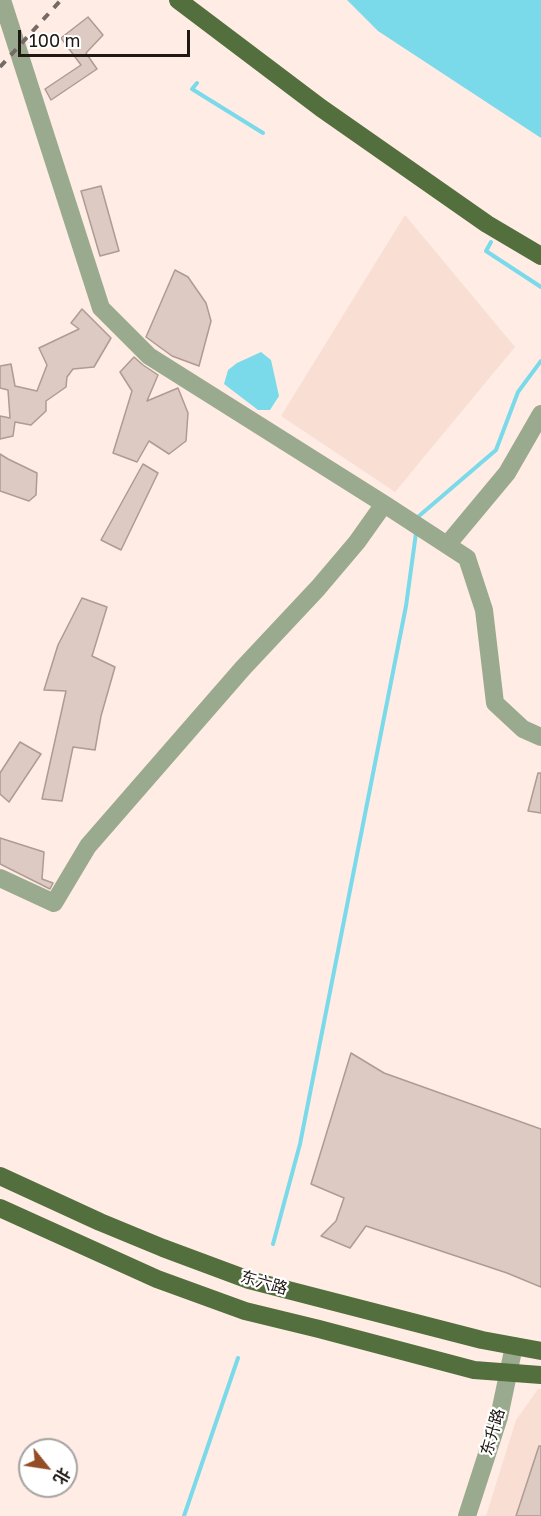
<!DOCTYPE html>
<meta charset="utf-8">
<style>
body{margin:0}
#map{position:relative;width:541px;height:1516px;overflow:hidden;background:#ffece4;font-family:"Golos Text","Noto Sans SC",sans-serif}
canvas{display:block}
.north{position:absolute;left:18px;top:1438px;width:60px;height:60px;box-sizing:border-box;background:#fff;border:2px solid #a5a3a1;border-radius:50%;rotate:120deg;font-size:16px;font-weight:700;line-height:24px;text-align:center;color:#1f1815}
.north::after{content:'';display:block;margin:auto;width:21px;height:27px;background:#934e25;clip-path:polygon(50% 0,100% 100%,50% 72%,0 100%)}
.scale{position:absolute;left:18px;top:30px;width:172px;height:27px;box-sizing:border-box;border:3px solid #1f1815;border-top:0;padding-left:8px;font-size:18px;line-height:21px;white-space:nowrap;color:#1f1815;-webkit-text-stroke:4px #fff;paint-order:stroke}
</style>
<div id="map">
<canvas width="541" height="1516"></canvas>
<div class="north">北</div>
<div class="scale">100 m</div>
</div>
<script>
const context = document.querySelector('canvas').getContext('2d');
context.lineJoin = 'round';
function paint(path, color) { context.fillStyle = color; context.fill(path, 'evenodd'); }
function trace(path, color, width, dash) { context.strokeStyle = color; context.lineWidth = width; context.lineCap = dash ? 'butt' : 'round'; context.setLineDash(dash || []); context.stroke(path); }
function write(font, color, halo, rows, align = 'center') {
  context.font = font + ' "Golos Text","Noto Sans SC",sans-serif'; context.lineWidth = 4.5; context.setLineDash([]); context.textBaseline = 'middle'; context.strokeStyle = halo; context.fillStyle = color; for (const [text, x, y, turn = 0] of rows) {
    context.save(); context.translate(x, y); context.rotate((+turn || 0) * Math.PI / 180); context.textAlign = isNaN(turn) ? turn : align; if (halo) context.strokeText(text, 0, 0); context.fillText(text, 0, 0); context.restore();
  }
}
const built = new Path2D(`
 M405,215L515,347L395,492L281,416Z
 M538,1389H541V1516H486L516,1420Z`);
const water = new Path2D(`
 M347,0H541V138L378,31Z
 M261,352L271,360L279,396L270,410H258L224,384L228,370L237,363Z`);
const stream = new Path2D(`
 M197,83L192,89L263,133
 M491,242L486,251L541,287
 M418,520L419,516L496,450L518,392L541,361
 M273,1244L300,1144L406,606L416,533
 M184,1516L238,1358`);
const building = new Path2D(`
 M88,17L103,35L86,53L97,69L51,100L45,89L81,65L61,38Z
 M101,186L119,251L100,256L81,191Z
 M175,270L188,277L206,303L211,321L199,366L172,356L146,337Z
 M82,309L111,338L94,367L73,369L67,377L66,387L46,401V411L31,425L15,422L13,436L0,439V416L10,418L8,390L0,388V366L11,364L15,386L37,391L47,365L39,348L79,329L71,323Z
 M134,357L143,365L158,375L147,401L178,388L188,413L186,441L169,454L149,441L137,462L113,453L132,391L120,372Z
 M0,454L8,459L37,473L36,495L29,501L0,491Z
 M143,464L158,473L121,550L101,540Z
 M82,598L107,607L92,656L115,667L101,716L95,750L73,747L62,801L42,799L66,691L44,690L58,645Z
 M20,742L41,754L9,802L0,794V773Z
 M538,773H541V813L528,811Z
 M0,838L44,852L42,879L53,883L50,889L0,864Z
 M351,1053L384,1073L541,1129V1287L507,1273L366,1226L350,1248L321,1236L336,1221L344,1198L311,1184Z
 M539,1446H541V1516H516Z`);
const minor = new Path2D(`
 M2,0L101,308L149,356L384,504L467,558L484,610L495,703L523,729L541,737
 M447,545L507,473L541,414
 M0,878L54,903L88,846L243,668L318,588L357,542L384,504
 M467,1516L499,1417L514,1346`);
const major = new Path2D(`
 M178,0L321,108L487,224L541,256
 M0,1176L100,1222L163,1248L249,1280L482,1340L541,1351
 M0,1208L157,1279L245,1311L319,1329L474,1370L541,1375`);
const rail = new Path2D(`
 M0,67L61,0`);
const streetNames = [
 ["东六路",264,1283,16],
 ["东升路",493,1432,-74]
];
paint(built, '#f9ded3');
paint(water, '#7adaea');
trace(stream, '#7adaea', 4);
paint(building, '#ddcac2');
trace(building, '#ad9b94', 1.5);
trace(minor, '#9aaa8f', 18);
trace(major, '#536f3e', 18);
trace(rail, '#766a65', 4, [8, 8]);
write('16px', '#1f1815', '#fff', streetNames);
</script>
